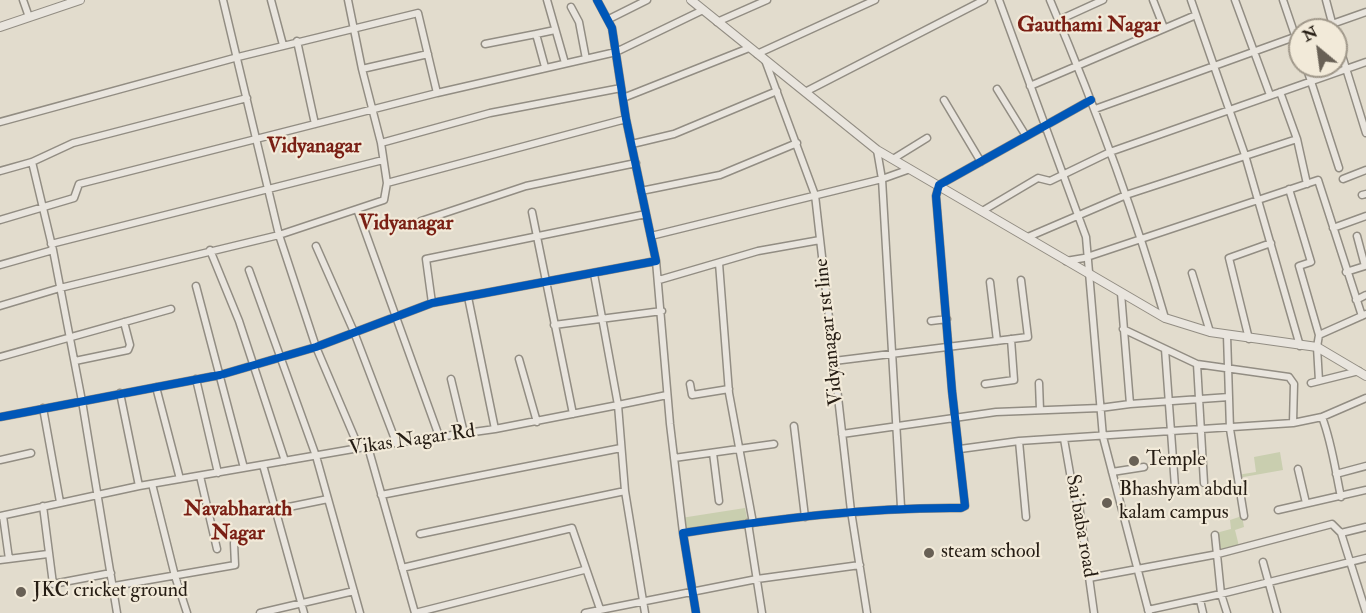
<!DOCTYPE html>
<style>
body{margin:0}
#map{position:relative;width:1366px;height:613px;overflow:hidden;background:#e2dccd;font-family:"IM FELL Double Pica",serif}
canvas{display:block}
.north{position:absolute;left:1288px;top:18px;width:60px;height:60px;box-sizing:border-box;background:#f2ead9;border:2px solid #a0988a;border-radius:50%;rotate:331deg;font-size:16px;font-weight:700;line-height:24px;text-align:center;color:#261d14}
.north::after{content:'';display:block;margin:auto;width:21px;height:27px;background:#686055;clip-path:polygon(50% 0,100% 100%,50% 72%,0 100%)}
</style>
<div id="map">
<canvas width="1366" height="613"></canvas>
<div class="north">N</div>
</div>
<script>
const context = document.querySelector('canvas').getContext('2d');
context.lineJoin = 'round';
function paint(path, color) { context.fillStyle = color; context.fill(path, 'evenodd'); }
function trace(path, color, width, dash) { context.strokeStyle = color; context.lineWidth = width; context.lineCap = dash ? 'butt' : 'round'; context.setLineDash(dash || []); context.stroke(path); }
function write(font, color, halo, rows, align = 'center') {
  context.font = font + ' "IM FELL Double Pica",serif'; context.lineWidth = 4.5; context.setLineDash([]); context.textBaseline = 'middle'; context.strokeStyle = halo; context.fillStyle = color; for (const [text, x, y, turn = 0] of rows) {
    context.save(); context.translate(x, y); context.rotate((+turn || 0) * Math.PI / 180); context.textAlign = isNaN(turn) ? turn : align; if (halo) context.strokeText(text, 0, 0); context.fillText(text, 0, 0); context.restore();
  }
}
const green = new Path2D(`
 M1280,452L1283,470L1238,478L1237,475L1256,472L1254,457Z
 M745,508L748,523L683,533L681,518Z
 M1242,516L1244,527L1235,530L1239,546L1220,551L1216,533L1231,529L1230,520Z`);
const minor = new Path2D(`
 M23,0L29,17
 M223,0L279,235L316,347L359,448
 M271,0L283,45
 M348,0L362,69L381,143L387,183
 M547,0L565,63
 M999,0L1086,237L1103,437L1149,613
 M1050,0C1094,104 1134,210 1165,318
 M1153,0L1164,28
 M1191,0L1245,155L1300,346
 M1235,0L1270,95
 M1283,0L1300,50
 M1326,0L1334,30
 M571,7L579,22L586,59
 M609,19L647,0
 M1059,20L1103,0
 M717,22L767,0
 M1315,30L1366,12
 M536,34L555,30
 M1336,36L1366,133
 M297,41L315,124
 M485,44L536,34L545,67
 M757,54L875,0
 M765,60L815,195L851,511L867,613
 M1306,66L1339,168
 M362,69L428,54
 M1030,86L1196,15
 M997,89L1026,136
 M807,91L984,0
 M1280,92L1297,139L1307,184
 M623,98L749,48
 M944,100L981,162
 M1095,109L1300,35
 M0,122L238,57L418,13L437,93
 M381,143L490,113L621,88
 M632,144L674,134L777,91
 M877,150L882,179L901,507
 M893,159L927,138
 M32,162L53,250L82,401L117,613
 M0,171L32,162L73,143L247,98
 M1343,179L1366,170
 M1289,189L1311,262L1299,266L1319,335
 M641,191L720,175L797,143
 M1362,195L1366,194
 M357,209L439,436
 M984,210L1038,178L1050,181L1110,152L1366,62
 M532,212L573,414
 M0,220L74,198L79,184L437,93L616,52L703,10
 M421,221L526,186L636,163
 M1333,228L1366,216
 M651,236L882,179L910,169
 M1028,237L1126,195L1297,139
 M51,244L383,160
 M316,246L354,332L396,442
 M210,250L239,321L285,461
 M656,261L670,424L683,533
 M1066,261L1084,258L1318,180L1362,316
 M719,263L729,393L753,523
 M0,265L53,250
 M249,270L316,456L360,613
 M1346,272L1365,266L1357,236
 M1192,273L1210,332
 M594,274L618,405L667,395
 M659,280L758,251L820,240
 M990,282L997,341
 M196,286L244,468
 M468,297L495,429
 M1356,300L1366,295
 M432,303L426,259L646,214
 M0,306L60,288L279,235L384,200L387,183L626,119
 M931,321L947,319
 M554,325L662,311
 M1123,329L1197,364L1289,377L1294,384L1293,423
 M1227,335L1230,429L1244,516
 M1249,339L1229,258L1271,243
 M1165,349L1175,487
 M0,357L171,309
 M519,359L537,422
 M75,361L128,350L130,345L124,322
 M834,361L1028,337L1021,280
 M1197,364L1204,483
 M196,379L218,473
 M451,379L464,433
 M1319,381L1317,347L1319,335L1366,314
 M1039,383L1040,410
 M1311,383L1359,371
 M690,384L692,395L729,389
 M985,384L1014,380L1011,339
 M156,387L180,479
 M120,393L139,486
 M1130,404L1229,397
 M43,408L60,502
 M0,417L220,375L316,347L432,303L656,261L626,119L612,28L597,0
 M1322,417C1332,443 1335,469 1341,497
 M794,426L805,517
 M842,434L996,412L1100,408L1130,404L1121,293
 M1064,439L1074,496L1079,505L1094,613
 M1019,441L1026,517
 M368,447L415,613
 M960,449L1019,441L1293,423L1322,417L1366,398
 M713,453L719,501
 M674,458L774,444
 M0,460L31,453
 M263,465L304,613
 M1298,469L1306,503
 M1112,472L1144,467
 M1336,474L1366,466
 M200,476L217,549
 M152,484L175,576L187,613
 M381,495L621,448
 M43,506L53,584L111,573
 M274,510L328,499
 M1278,510L1366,490
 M0,516L139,486L359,448L495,429L618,405L625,491L645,613
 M3,516L9,559
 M748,523L762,613
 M1366,527L1341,533L1366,612
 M420,534L625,491
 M0,560L48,554
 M1263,562L1277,613
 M402,568L572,528L600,609
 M1089,578L1218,554L1332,524L1341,533
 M114,586L235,565L234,543
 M1200,600L1203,613
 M1148,610L1221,594L1215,535
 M260,613L354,591
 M415,613L584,570
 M585,613L757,579L860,565
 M696,613L683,533C775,519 867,507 961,508L965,506L952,391L936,196L939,185L1091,100
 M1227,613L1221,594L1366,558`);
const tertiary = new Path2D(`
 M691,0L877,150L1165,318L1210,332L1317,347L1366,376
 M0,27L80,0`);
const cycleway = new Path2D(`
 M0,417L220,375L316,347L432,303L656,261L626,119L612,28L597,0
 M696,613L683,533C775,519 867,507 961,508L965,506L952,391L936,196L939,185L1091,100`);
const markers = [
 [1134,461,6,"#686055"],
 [1107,503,6,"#686055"],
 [929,553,6,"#686055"],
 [21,592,6,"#686055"]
];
const streetNames = [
 ["Vidyanagar 1st line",830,332,-96],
 ["Vikas Nagar Rd",412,441,-8],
 ["Sai baba road",1080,526,80]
];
const poiNames = [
 ["Temple",1146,461],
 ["Bhashyam abdul",1119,491],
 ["kalam campus",1119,514],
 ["steam school",941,553],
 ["JKC cricket ground",33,592]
];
const neighbourhoodNames = [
 ["Gauthami Nagar",1089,26],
 ["Vidyanagar",314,147],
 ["Vidyanagar",406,224],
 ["Navabharath",238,510],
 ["Nagar",238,534]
];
paint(green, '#c9ceaf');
trace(minor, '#928d83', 9);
trace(tertiary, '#928d83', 10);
trace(minor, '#e9e5de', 6);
trace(tertiary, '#e9e5de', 8);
trace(cycleway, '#0057b8', 8);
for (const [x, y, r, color] of markers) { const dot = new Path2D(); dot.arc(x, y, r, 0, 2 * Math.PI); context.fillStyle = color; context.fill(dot); trace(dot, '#f2ead9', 2); }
write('20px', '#261d14', '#f2ead9', streetNames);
write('20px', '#261d14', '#f2ead9', poiNames, 'left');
write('bold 21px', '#7a1f14', '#f2ead9', neighbourhoodNames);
</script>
